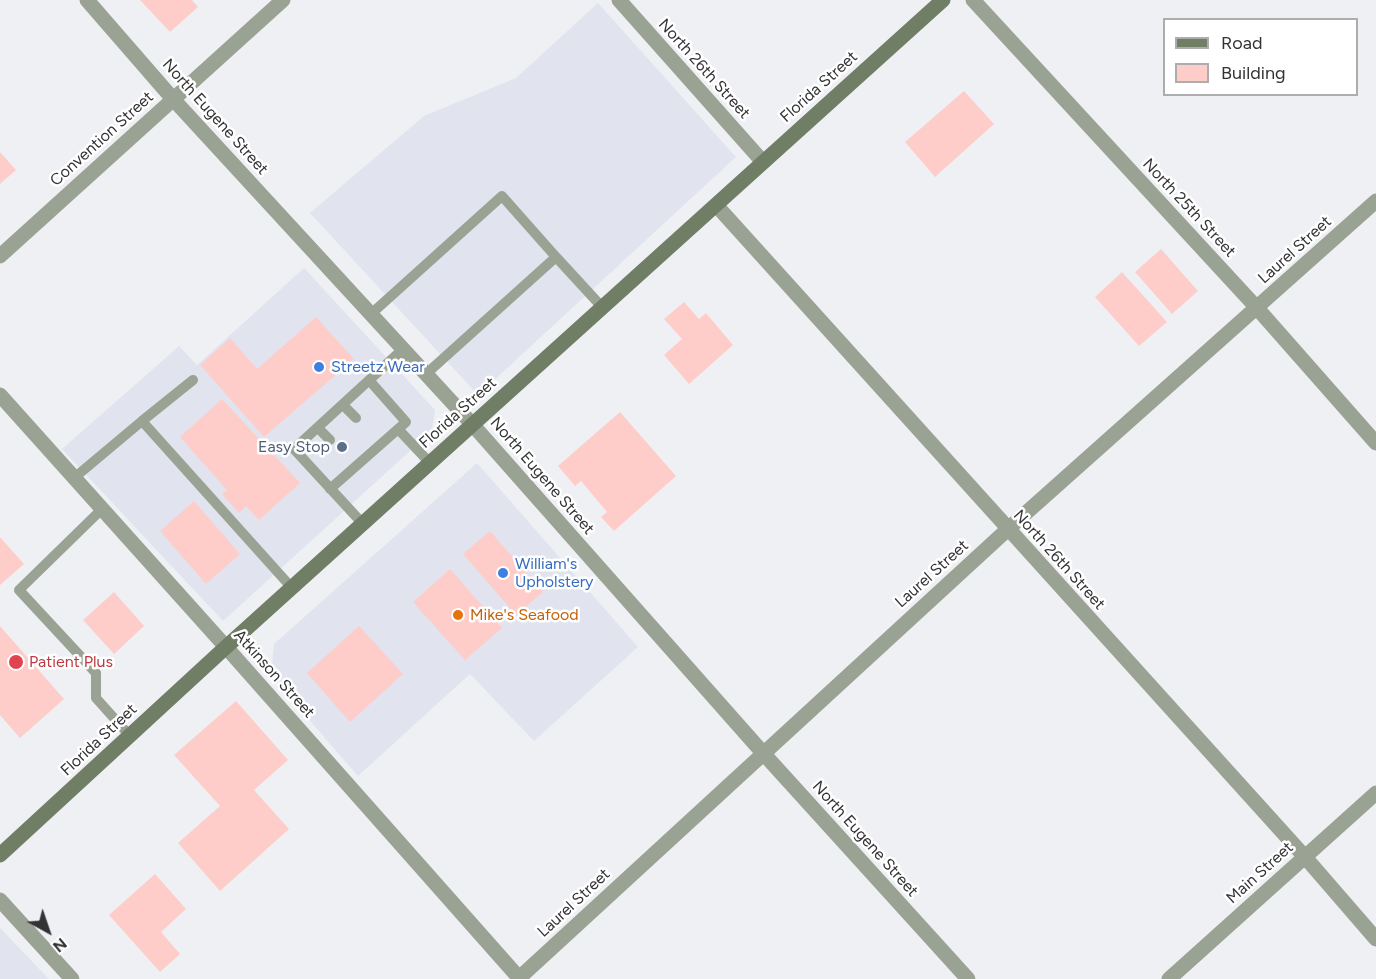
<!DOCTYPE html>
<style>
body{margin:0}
#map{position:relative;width:1376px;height:979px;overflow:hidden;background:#eff0f4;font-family:Figtree,sans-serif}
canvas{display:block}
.legend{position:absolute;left:1163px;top:18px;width:195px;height:78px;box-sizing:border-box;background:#fff;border:2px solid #adadae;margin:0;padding:8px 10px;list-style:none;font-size:18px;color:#333335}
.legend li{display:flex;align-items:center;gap:12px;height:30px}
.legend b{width:30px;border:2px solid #adadae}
.north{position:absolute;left:18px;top:901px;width:60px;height:60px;-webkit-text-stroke:4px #fff;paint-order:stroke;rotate:140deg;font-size:16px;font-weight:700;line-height:24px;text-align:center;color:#333335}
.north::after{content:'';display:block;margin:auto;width:21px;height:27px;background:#333335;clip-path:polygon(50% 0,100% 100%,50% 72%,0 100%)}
</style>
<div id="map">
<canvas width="1376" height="979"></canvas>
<ul class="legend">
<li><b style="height:8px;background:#717e66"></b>Road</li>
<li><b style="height:16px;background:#fecdc9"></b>Building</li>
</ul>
<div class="north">N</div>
</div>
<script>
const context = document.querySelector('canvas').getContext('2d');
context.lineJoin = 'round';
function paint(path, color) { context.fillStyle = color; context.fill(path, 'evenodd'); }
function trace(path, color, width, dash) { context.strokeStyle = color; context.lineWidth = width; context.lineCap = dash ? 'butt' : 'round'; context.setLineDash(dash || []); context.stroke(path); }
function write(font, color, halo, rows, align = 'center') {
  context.font = font + ' Figtree,sans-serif'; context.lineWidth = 5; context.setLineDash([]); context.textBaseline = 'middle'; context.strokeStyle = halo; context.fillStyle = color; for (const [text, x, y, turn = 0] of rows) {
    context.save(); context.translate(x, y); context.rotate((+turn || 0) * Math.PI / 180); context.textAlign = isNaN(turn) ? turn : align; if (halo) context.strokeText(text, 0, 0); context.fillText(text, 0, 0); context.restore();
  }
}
const built = new Path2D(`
 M598,3L736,157L478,395L310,213L424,116L516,78Z
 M304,268L435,410L432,431L223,621L62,449L179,346L197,365Z
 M477,463L638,647L534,741L470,674L358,776L271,676L274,644Z
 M0,928L49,979H0Z`);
const building = new Path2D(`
 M140,0H192L198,7L170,32Z
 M964,91L994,124L935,177L905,142Z
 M0,152L16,170L0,184Z
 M1161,249L1198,291L1172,314L1135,272Z
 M1122,272L1167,322L1139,346L1095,297Z
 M684,302L699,319L706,313L733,345L689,384L664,355L682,339L664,319Z
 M316,317L354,359L264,437L200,365L230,338L257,369Z
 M222,399L300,483L259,520L246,506L239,513L222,494L227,490L180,437Z
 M620,412L676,476L614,531L601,517L607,512L581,481L575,486L558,466Z
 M194,501L240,554L206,584L160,531Z
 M490,531L543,592L516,615L463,554Z
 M0,537L24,564L0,585Z
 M450,569L502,628L465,660L413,602Z
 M114,592L144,626L114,654L83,620Z
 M0,626L64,699L20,738L0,715Z
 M359,626L403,674L350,722L307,673Z
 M236,701L288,760L254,790L289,829L220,891L178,843L220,806L174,755Z
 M155,874L186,909L161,932L180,954L160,972L109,915Z`);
const service = new Path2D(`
 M556,257L602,307
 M371,314L502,196L556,257L426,374
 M193,380L142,421L292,588
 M343,405L356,418
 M318,428L330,440
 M398,429L430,463
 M74,478L142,421
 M330,489L406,422L369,380
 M102,509L19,590L96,673V698L130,736
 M363,524L294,449L403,349`);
const minor = new Path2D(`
 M619,0L763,162
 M973,0L1257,308L1376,443
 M716,205L1305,857L1376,939
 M0,256L283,0
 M0,395L226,647L520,979
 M0,900L72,979
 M518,979L1008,529L1376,201
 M1169,979L1376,793`);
const tertiary = new Path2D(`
 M87,0L173,99L472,424L763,753L968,979`);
const secondary = new Path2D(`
 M0,855L226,647L943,0`);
const markers = [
 [319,367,6,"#3f7fe0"],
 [342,447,6,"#5c6f8a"],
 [503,573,6,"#3f7fe0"],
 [458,615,6,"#e8710a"],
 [16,662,8,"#e0444e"]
];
const streetNames = [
 ["North 26th Street",704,69,48],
 ["Florida Street",819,87,-42],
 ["North Eugene Street",215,117,48],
 ["Convention Street",102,139,-42],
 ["North 25th Street",1189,208,47],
 ["Laurel Street",1295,250,-42],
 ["Florida Street",458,413,-42],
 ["North Eugene Street",542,476,49],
 ["North 26th Street",1059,560,48],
 ["Laurel Street",932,574,-42],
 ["Atkinson Street",274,674,48],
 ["Florida Street",99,740,-43],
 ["North Eugene Street",865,839,48],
 ["Main Street",1260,873,-42],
 ["Laurel Street",574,903,-43]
];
const shopNames = [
 ["Streetz Wear",331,367],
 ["William's",515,564],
 ["Upholstery",515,582]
];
const serviceNames = [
 ["Easy Stop",330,447]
];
const foodNames = [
 ["Mike's Seafood",470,615]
];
const healthNames = [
 ["Patient Plus",29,662]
];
paint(built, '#e1e4ef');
paint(building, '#fecdc9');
trace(service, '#9aa393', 10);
trace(minor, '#9aa393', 15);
trace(tertiary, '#9aa393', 15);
trace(secondary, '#717e66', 15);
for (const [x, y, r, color] of markers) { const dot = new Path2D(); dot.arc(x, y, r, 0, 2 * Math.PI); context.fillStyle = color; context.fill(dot); trace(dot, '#fff', 2); }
write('16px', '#333335', '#fff', streetNames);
write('16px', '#366cbe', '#fff', shopNames, 'left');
write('16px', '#4e5e75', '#fff', serviceNames, 'right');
write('16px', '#c56008', '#fff', foodNames, 'left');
write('16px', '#be3a42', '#fff', healthNames, 'left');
</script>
